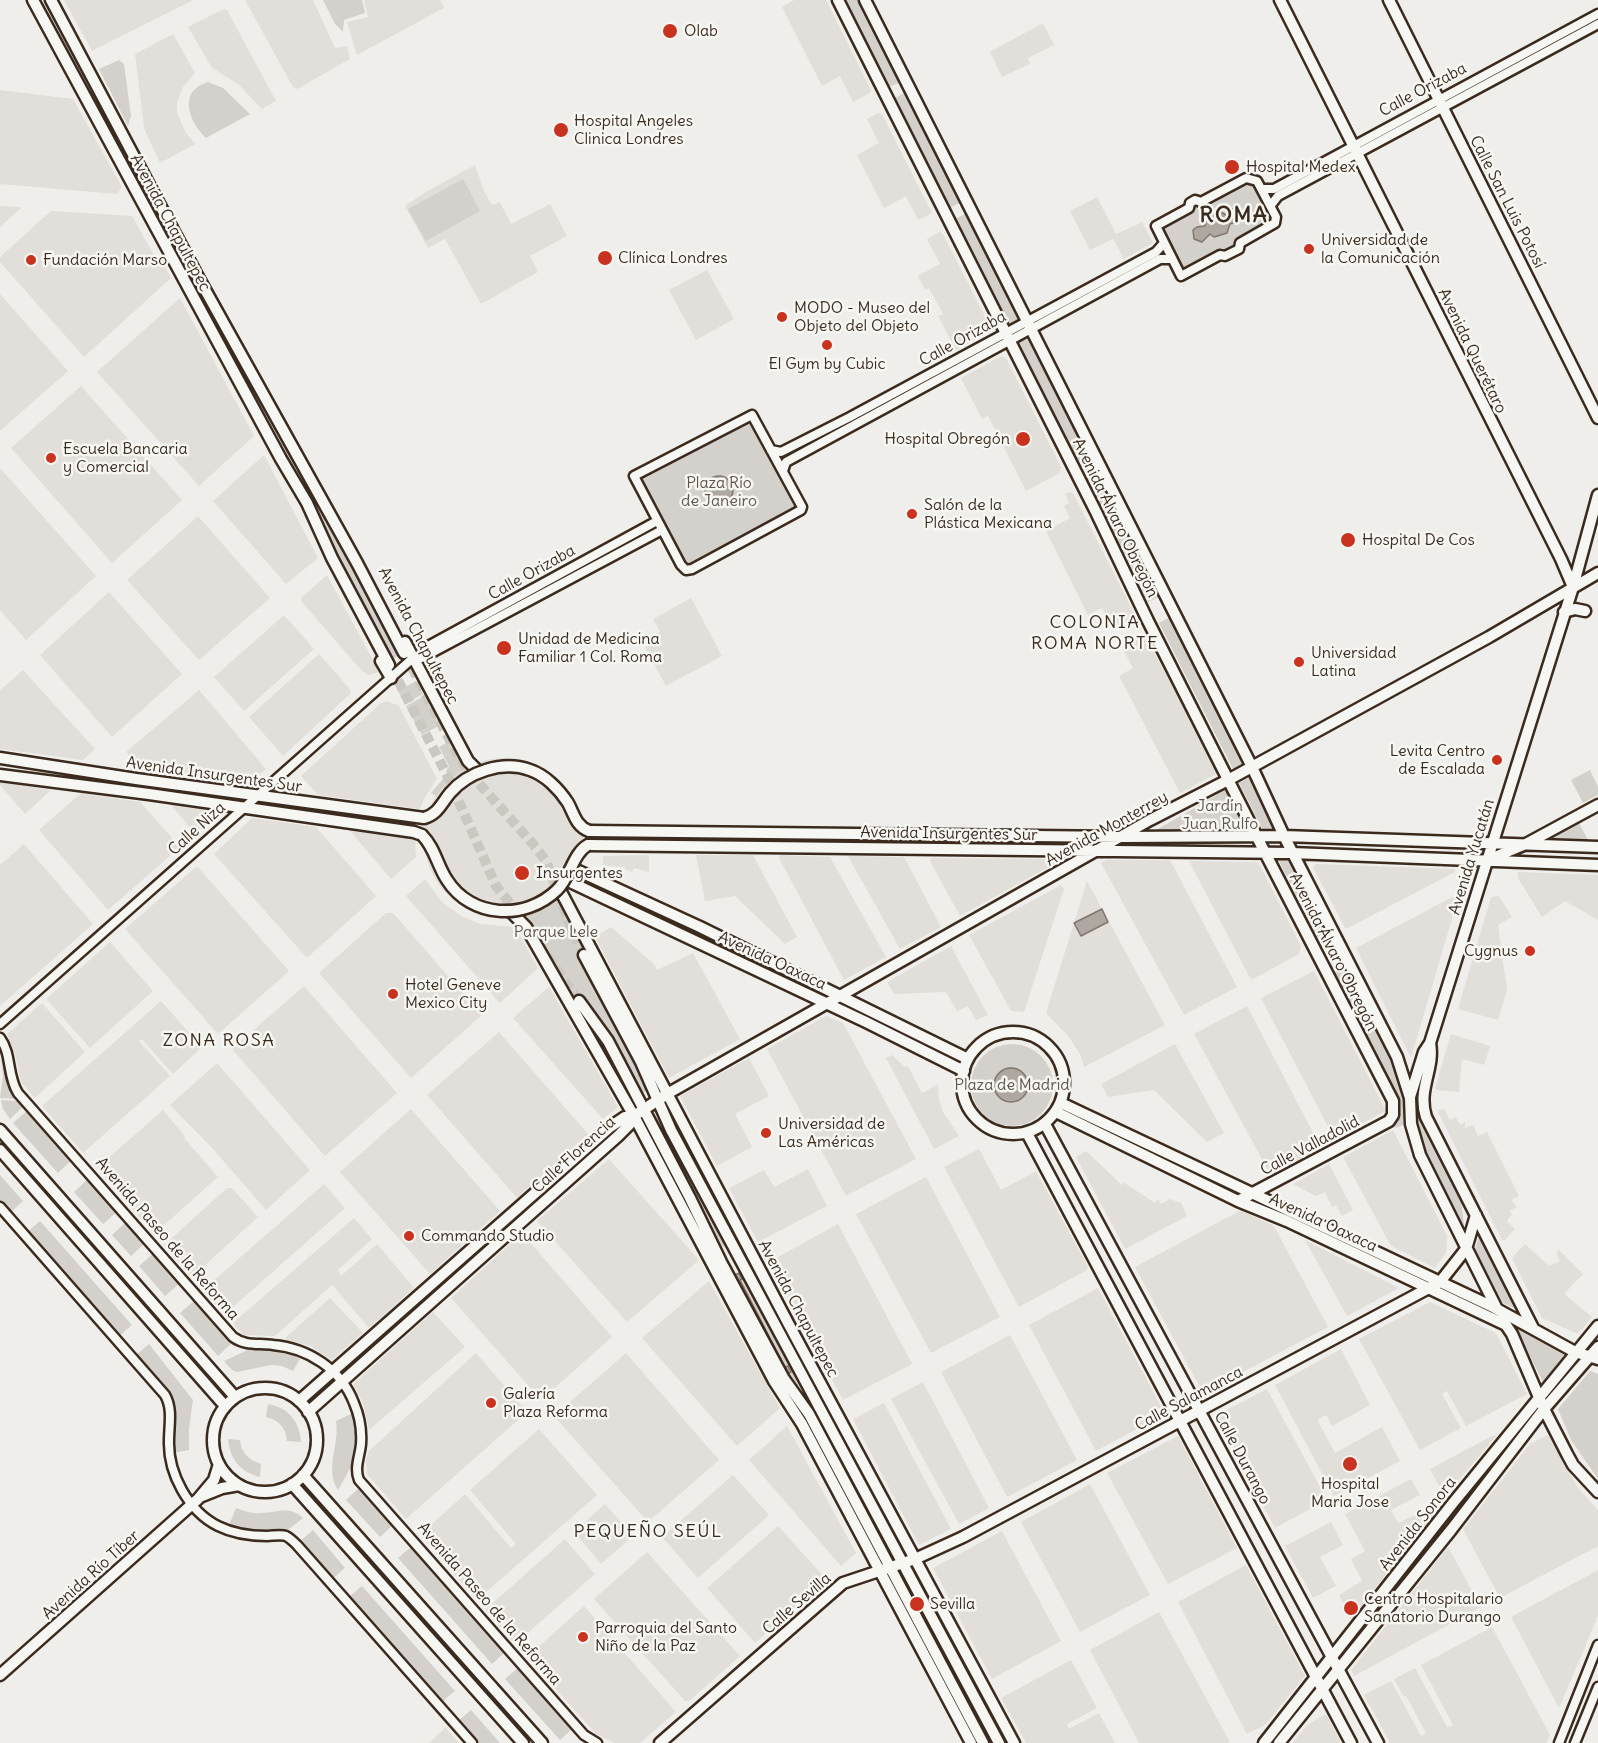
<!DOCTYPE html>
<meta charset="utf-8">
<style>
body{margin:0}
canvas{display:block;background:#efeeea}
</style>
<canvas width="1598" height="1743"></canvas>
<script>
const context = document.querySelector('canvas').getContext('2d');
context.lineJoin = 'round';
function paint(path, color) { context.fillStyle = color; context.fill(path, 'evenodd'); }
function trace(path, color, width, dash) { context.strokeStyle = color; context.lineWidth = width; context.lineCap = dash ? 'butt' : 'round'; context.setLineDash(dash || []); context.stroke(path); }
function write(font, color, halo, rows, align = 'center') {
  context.font = font + ' Delius,sans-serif'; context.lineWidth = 5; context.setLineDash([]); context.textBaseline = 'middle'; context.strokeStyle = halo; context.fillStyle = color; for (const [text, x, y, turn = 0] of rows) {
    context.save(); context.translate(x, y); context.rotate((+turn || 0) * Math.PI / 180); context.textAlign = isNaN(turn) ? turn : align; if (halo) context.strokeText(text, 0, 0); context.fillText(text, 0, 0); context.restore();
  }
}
const built = new Path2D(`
 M64,0H193L92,51Z
 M245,0H313L334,46L336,48L347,46L350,59L297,89L293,87Z
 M364,0H440L444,8L357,55L347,22L368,17Z
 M794,0H826L871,90L870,93L853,102L840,76L822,86L782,7Z
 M224,9L227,10L276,101L262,109L238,84L212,68L188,27Z
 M1041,24L1044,25L1054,45L1028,58L1030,64L1002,77L990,52Z
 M173,34L195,73L183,87L177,103V113L186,133L195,144L160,163L144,128L135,54Z
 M0,90L73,99L122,187L117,194L0,184Z
 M878,113L882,114L932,213L918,220L906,196L884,208L857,155L879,143L867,119Z
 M475,165L484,191L492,205L500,202L511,224L550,204L567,236L530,256L538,272L481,304L445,239L428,248L405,206L424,193Z
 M1097,197L1116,234L1142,222L1153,243L1124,259L1113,239L1090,250L1070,211Z
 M0,206L19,207L21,208L0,227Z
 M51,211L132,216L159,264L163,263L171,278L84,357L0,262V257Z
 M940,232L943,234L991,328L989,332L956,350L938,316L943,314L929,288L925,290L918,276L940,264L927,239Z
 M707,270L734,319L696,340L669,290Z
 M0,294L68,371L0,431Z
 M180,298L254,436L199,486L97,372Z
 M1001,356L1006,358L1061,467L1060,473L1026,491L988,416L982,419L961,378Z
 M81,386L182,500L112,563L11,448Z
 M264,455L318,558L286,584L213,501Z
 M0,468L96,576L26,640L0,610Z
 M1070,492L1073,493L1134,613L1132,619L1113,629L1102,608L1088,615L1046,531L1070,518L1064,506L1069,503L1065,494Z
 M198,516L270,598L199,660L127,580Z
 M327,575L379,671L376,673L368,675L362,671L301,601V598Z
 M109,592L182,674L112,737L40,655Z
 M691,598L722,656L666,686L645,647L654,643L651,637L660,632L653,619Z
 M284,615L314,649L244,711L214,677Z
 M1142,636L1146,637L1218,773L1180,793L1119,676L1133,668L1122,647Z
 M319,654L349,688L351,693L283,756L249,717Z
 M23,670L95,749L83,760L0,749V690Z
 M199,690L266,769L249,783L142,770L126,752Z
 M387,701L399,706L437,779L425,797L420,809L318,795L301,776L380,704Z
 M424 838a80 80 0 1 1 160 0a80 80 0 1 1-160 0Z
 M0,782L27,786L51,790L25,814L0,785Z
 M81,793L140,802L180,847L108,910L39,830Z
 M172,803L192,806L221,811L196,835L171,805Z
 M252,818L316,827L376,896L307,958L214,854Z
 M349,830L415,839L416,857L391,879Z
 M24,844L93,924L0,1006V865Z
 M649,855V872L634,868L632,872L625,869V867L603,866V856Z
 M696,855H753L797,937L785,944L735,896L705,901Z
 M780,855L830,857L886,957L844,980L779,858Z
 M848,856L904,857L941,927L900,949Z
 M932,858L1054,859V864L960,916L930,861Z
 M1107,860H1170L1237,987L1184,1015L1101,863Z
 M1189,861L1258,862L1301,946L1299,954L1253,979L1250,978Z
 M1316,864L1455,869V872L1346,929L1313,868Z
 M197,866L289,971L218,1034L125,929Z
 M1518,872L1598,875V920L1565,901L1542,917L1518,878Z
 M425,879L442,902L461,916L480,924L515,927L538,968L500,1003L406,896Z
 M1087,881L1165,1025L1084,1067L1080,1054L1069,1037L1046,1013Z
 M1061,885L1064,889L1024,1012L1011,1011L969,935Z
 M1458,894L1459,895L1411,1058L1356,948Z
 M1499,896L1512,917L1498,925L1507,990L1498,1020L1458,1009L1491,897Z
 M386,913H393L482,1015L411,1078L319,973Z
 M611,927L654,964L657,970L693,953L740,1039L669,1078L595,937Z
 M110,942L153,991L90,1048L46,999Z
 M951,946L988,1015L976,1020L968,1006L957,1011L946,992L894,994L887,982Z
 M1314,971L1386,1111L1334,1138L1261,998Z
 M304,986L397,1093L325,1156L232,1049Z
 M549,987L618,1107L603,1119L513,1018Z
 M161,1001L202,1047L173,1074L142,1039L139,1041L170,1076L83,1153L42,1106Z
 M42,1003L85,1052L35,1098L21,1082L15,1054L7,1034Z
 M1247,1006L1321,1148L1270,1174L1194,1034Z
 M826,1016L843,1023L916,1159L846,1196L767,1049Z
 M499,1032L588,1134L517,1198L427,1095Z
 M1451,1034L1490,1046L1484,1065L1462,1059L1459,1092L1437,1090L1435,1088Z
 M1175,1044L1224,1133L1207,1142L1154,1090L1108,1097L1101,1084Z
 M892,1055L905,1067L908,1066L922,1093L938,1084L939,1099L943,1112L959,1136L934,1149L886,1058Z
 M749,1058L769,1096L735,1114L752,1147L717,1166L680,1096Z
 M217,1063L310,1170L266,1210L213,1149L170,1105Z
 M411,1109L500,1211L430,1274L340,1172Z
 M1444,1109L1450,1120L1456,1117L1460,1125L1465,1122V1128L1473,1125L1478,1136L1487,1132L1519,1196L1511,1200L1517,1207L1509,1211L1512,1214L1507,1221L1515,1229L1505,1240H1502L1437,1110Z
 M163,1110L185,1136L184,1138L218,1177L154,1234L97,1168Z
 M1393,1130L1447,1236L1446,1253L1435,1268L1391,1246L1343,1157Z
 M979,1149L1001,1190L1036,1171L1088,1267L1087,1270L1019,1307L944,1167Z
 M1086,1151L1122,1185L1123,1182L1155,1203L1158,1199L1161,1204L1170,1199L1181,1203L1187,1216L1125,1249L1076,1157Z
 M609,1159L699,1260L627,1322L537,1221Z
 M1329,1164L1353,1210L1342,1216L1336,1205L1332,1207L1325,1192L1316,1196L1293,1184Z
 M808,1169L827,1206L758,1242L729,1188L764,1170L774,1187Z
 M926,1177L1000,1317L931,1353L856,1214Z
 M324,1184L345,1208L224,1315L203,1290Z
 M227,1188H232L258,1217L192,1277L164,1245Z
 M1241,1210L1274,1226L1328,1327L1203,1393L1135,1267Z
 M354,1218L372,1239L338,1270L341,1276L377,1244L414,1288L369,1328L332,1285L275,1336L243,1335L233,1323Z
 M838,1224L912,1364L843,1400L769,1262Z
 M522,1233L612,1337L541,1400L451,1298Z
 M1305,1240L1399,1288L1347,1316Z
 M1525,1244L1549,1266L1560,1261L1556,1253L1559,1250L1583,1274L1564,1294L1592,1317L1578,1334L1542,1318L1512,1258Z
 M709,1281L780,1408L737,1446L642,1338Z
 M1098,1288L1165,1414L1096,1451L1029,1325Z
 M330,1298L363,1333L332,1360L310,1346L287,1340L285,1338Z
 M1430,1302L1496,1333L1527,1394L1466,1426L1447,1391L1442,1394L1461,1428L1420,1450L1359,1339Z
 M433,1312L465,1347L369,1430L363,1403L353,1384Z
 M1010,1335L1077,1460L1007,1497L941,1372Z
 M1341,1349L1370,1405L1332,1426L1326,1415L1318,1419V1421L1335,1453L1382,1427L1400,1461L1334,1496L1275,1385Z
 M476,1353L527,1412L406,1519L367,1474L366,1459L369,1451Z
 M626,1353L719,1460L648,1522L554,1416Z
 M923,1382L989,1508L959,1524L891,1399Z
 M1267,1389L1327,1500L1275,1528L1215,1416Z
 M884,1403L951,1529L919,1545L853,1419Z
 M787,1426L856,1553L841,1566L749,1460Z
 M539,1429L597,1495L477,1600L420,1535L465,1494L511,1548L516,1544L470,1490Z
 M1494,1435L1496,1436L1445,1497L1430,1469Z
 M1548,1435L1578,1488L1598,1510V1546L1500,1598L1463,1529L1530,1444Z
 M1178,1436L1237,1548L1168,1584L1107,1473Z
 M733,1475L769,1515L698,1578L662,1537Z
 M1411,1479L1420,1495L1391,1510L1398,1523L1427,1509L1432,1517L1351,1619L1339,1595L1362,1581L1351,1559L1365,1551L1345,1514Z
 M1090,1484L1150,1595L1080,1632L1021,1522Z
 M605,1504L633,1536L601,1564L574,1532Z
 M1331,1522L1343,1545L1320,1557L1336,1586L1313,1598L1285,1546Z
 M778,1526L826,1579L755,1643L707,1588Z
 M1002,1531L1061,1641L992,1679L933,1568Z
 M565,1539L595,1574L515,1644L485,1610Z
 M1448,1547L1481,1607L1354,1676L1351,1670Z
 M647,1552L740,1656L689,1701H685L594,1599Z
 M1246,1565L1305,1676L1265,1725L1247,1734L1178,1602Z
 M1598,1570V1616L1559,1708L1511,1617Z
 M584,1606L676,1712L640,1743H615L596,1734L527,1657Z
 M1159,1612L1230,1742L1228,1743H1139L1090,1650Z
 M1492,1627L1550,1735L1546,1743H1390L1364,1695L1391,1681L1421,1736L1426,1733L1406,1696L1404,1697L1394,1679L1415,1668L1447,1727L1453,1725L1421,1665Z
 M1071,1660L1097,1708L1067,1724L1069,1729L1099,1713L1115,1743H1026L1001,1698Z
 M1326,1714L1341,1743H1292L1307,1725Z
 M446,1728L459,1743H429L445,1728Z`);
const green = new Path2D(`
 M323,0H362L365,13L344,20L343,32L335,24Z
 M845,0H860L901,82L889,87Z
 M119,60L124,64L131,116L128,126L99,69Z
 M208,82L223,88L250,114L206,138C189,122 177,91 208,82Z
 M906,92L961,202L950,208L895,98Z
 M1253,178L1276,217L1240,243L1239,249L1181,276L1156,226L1190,203Z
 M463,179L480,211L426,241L408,209Z
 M967,213L1021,321L1010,327L955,219Z
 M1029,338L1091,462L1081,467L1018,343Z
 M750,418L798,508L688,567L640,477Z
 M280,439L312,497L342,544L400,653L392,661L341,565L309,499L278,441Z
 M1097,472L1159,597L1148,602L1086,478Z
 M1170,617L1243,764L1233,769L1159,623Z
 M416,681L423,694L405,704L398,691Z
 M424,696L440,725L422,735L406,706Z
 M452,740L453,742L450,744L457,758L460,756L469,766L448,781L436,796L431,793L447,774L446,771L449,766L439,747Z
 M1590,770L1598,787V795L1583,803L1571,780Z
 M1250,777L1277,832H1264L1239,783Z
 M1229,788L1249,830L1248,833H1151Z
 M1579,823L1588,840H1546Z
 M1277,857H1290L1328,932L1317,937Z
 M559,898L587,954L649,1089L641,1094L606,1046L633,1097L630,1098L526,916L547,907Z
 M1342,961L1398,1073L1405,1094L1403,1125L1396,1128L1393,1122L1399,1110L1398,1102L1332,967Z
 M971 1085a41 41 0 1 1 82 0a41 41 0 1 1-82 0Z
 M5,1059L8,1084L17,1099L0,1098L3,1075L1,1060Z
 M1417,1096L1421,1115L1461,1198L1464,1226L1420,1140L1417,1128Z
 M1,1100L20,1101L24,1106L10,1119L3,1109Z
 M28,1110L72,1160L58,1173L13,1123Z
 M669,1111L738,1240L735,1241L668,1112Z
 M660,1116L706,1204L704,1206L723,1242L726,1241L728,1245L719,1247L655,1121Z
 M0,1175L23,1201L10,1213L0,1201Z
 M88,1179L117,1212L103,1224L74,1192Z
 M53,1199L154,1313L152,1314L51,1200Z
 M40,1221L132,1325L118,1337L27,1232Z
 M126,1222L145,1243L131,1256L112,1235Z
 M1479,1235L1518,1310L1503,1303L1475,1250Z
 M154,1253L180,1283L165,1296L139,1266Z
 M755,1270L824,1401H820L751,1271Z
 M740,1272L806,1399L804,1400L785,1375L786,1367L740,1280L741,1278L739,1273Z
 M195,1300L232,1343L218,1356L180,1313Z
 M1503,1317L1566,1356L1543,1382L1518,1333Z
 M149,1344L193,1400L189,1429V1450L173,1453L172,1404L135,1356Z
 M250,1349L283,1350L302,1355L293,1371L282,1366L271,1365L237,1372L232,1370L224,1361Z
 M1590,1371L1598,1374V1479L1571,1440L1558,1409Z
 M268,1404C288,1407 300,1422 301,1442L287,1441C286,1428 279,1420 266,1417Z
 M353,1413C363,1444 354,1464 338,1490C324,1467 340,1446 336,1421Z
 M228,1439L240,1440C241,1453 249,1460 261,1464L260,1477C240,1472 230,1459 228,1439Z
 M359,1488L393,1525L380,1537L346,1500Z
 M236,1508C244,1511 252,1514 261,1513C278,1513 288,1505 303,1518L284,1533L246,1531L229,1525Z
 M313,1530L345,1568L332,1579L300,1541Z
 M412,1546L505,1652L492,1664L398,1558Z
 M375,1565L478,1681L477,1682L374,1566Z
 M918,1577L978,1689L975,1690L915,1578Z
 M907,1581L958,1677L954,1680L902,1582Z
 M362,1586L455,1691L442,1702L349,1597Z
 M519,1667L573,1728L560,1740L505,1679Z
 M471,1710L500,1743H477L458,1721Z`);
const water = new Path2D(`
 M1235,208L1241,214L1239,221L1230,224L1227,233L1214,237L1210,234L1202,242L1194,239L1193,230L1197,227L1205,226C1206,217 1210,212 1219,211L1226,215L1229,210Z
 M705 490a14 14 0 1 1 28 0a14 14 0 1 1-28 0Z
 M1102,909L1108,922L1081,936L1074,923Z
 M994 1085a17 17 0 1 1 34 0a17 17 0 1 1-34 0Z
 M739,1273L742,1279L740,1280L785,1367L788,1366L791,1372L785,1375L733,1276Z`);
const majorTunnel = new Path2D(`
 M405,654L459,758L474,778L533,844L546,861L574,935L584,955
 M391,667L448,777L496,886L520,916
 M547,956L579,1001`);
const minor = new Path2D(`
 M1246,178L1257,181L1276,217L1275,223L1240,243L1239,249L1225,256L1220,255L1181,276L1156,226L1189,208L1190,203L1195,200L1201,202Z
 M1262,189H1274L1598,14
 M1271,205L1278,196L1598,24
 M752,415L802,507L801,510L692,569L686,570L681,565L634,476Z
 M771,450L781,452L850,417L1156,252L1164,243
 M783,471L786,462L1160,259H1172
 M429,655L427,649L430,645L657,521
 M0,1024L413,658H422L662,530
 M0,1038C12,1054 7,1076 18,1093L233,1337C245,1346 258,1343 273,1345C308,1348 341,1369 354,1403C360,1417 362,1430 361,1444C360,1456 354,1468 359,1480L584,1735L597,1743
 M0,1207L165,1395C173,1409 169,1425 169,1441C168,1473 188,1511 218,1526C234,1534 249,1536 267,1536C273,1536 281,1534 286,1536C290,1538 294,1542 297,1545L472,1743
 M1559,1743L1598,1645
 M1575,1743L1598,1687`);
const major = new Path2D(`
 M33,0L281,459L307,503L332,558L389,665
 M51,0L198,277L357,563L404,653
 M838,0L1096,512L1148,621L1257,837L1393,1101V1115L1389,1121L1238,1201
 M865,0L1252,767L1284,836L1397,1057L1410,1098L1411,1124L1420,1155L1497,1309
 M1280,0L1561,559L1573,587
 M1389,0L1598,418
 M1564,612L1575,609L1585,611
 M405,642L468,761L479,772
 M381,661L391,678
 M0,758L136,779L424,818
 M0,775L149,794L414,832L422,835
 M589,831L1122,837L1284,836L1598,847
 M588,845L1292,853L1598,865
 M1490,859L1526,844L1598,805
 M572,868L700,927L968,1059
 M566,880L866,1022L964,1071
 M559,888L788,1323L1014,1743
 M511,912L526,927L634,1116L774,1381L802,1424L971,1743
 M584,955L641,1062L671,1130L999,1743
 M579,1001L608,1041L690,1198L721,1262L784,1379L809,1414L983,1743
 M962 1083a51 51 0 1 1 102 0a51 51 0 1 1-102 0Z
 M1430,1043C1435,1069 1417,1089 1426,1117L1533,1328
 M1410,1097L1424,1052L1430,1043L1573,587L1598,495
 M1061,1103L1493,1307L1575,1352L1598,1359
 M1056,1112L1238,1201L1287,1221L1506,1325L1512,1334L1544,1409L1567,1454L1573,1465L1598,1492
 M1045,1124L1378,1743
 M0,1130L235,1397
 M1027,1133L1351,1743
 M0,1150L225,1406
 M213 1440a52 52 0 1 1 104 0a52 52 0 1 1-104 0Z
 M299,1401L610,1127L625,1117L634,1116L667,1094L1150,820L1228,780L1489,637L1598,573
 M308,1412L618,1136L629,1125L634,1116
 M303,1475L542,1743
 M292,1484L523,1743
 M202,1496L222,1488L239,1485
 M0,1675L198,1499L214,1480L219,1464
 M660,1743L843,1583L915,1559L963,1537L1440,1282L1466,1249L1476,1215
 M1264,1743L1453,1503L1598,1326
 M1279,1743L1451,1530L1544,1409L1598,1347`);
const majorBridge = new Path2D(`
 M424,818C438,814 441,804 450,793C468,772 502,760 530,770C545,775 559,789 568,803C574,814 576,826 589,831
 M422,835C435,848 437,865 447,880C471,918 525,921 557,890C570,878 573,853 588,845`);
const markers = [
 [670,31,8,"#c8321e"],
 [561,130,8,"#c8321e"],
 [1232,167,8,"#c8321e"],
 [1309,249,6,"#c8321e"],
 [605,258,8,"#c8321e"],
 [31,260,6,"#c8321e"],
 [782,317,6,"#c8321e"],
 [827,345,6,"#c8321e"],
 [1023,439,8,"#c8321e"],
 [51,458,6,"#c8321e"],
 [912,514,6,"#c8321e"],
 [1348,540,8,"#c8321e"],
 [504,648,8,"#c8321e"],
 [1299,662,6,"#c8321e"],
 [1497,760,6,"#c8321e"],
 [522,873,8,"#c8321e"],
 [1530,951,6,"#c8321e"],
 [393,994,6,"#c8321e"],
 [766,1133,6,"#c8321e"],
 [409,1236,6,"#c8321e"],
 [491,1403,6,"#c8321e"],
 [1350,1464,8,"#c8321e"],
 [917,1604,8,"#c8321e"],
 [1351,1608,8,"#c8321e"],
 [583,1637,6,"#c8321e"]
];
const poiNames = [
 ["Olab",684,31],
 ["Hospital Angeles",574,121],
 ["Clinica Londres",574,139],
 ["Hospital Medex",1246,167],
 ["Universidad de",1321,240],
 ["la Comunicación",1321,258],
 ["Clínica Londres",618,258],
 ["Fundación Marso",43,260],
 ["MODO - Museo del",794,308],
 ["Objeto del Objeto",794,326],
 ["El Gym by Cubic",827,364,"center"],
 ["Hospital Obregón",1010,439,"right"],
 ["Escuela Bancaria",63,449],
 ["y Comercial",63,467],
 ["Salón de la",924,505],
 ["Plástica Mexicana",924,523],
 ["Hospital De Cos",1362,540],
 ["Unidad de Medicina",518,639],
 ["Familiar 1 Col. Roma",518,657],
 ["Universidad",1311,653],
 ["Latina",1311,671],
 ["Levita Centro",1485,751,"right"],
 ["de Escalada",1485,769,"right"],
 ["Insurgentes",536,873],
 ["Cygnus",1518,951,"right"],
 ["Hotel Geneve",405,985],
 ["Mexico City",405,1003],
 ["Universidad de",778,1124],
 ["Las Américas",778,1142],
 ["Commando Studio",421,1236],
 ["Galería",503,1394],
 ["Plaza Reforma",503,1412],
 ["Hospital",1350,1484,"center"],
 ["Maria Jose",1350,1502,"center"],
 ["Centro Hospitalario",1364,1599],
 ["Sanatorio Durango",1364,1617],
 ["Sevilla",930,1604],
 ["Parroquia del Santo",595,1628],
 ["Niño de la Paz",595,1646]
];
const streetNames = [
 ["Calle Orizaba",1423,90,-28],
 ["Calle San Luis Potosí",1507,202,63],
 ["Avenida Chapultepec",170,223,62],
 ["Calle Orizaba",963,339,-29],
 ["Avenida Querétaro",1472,351,64],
 ["Avenida Álvaro Obregón",1115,518,64],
 ["Calle Orizaba",532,573,-29],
 ["Avenida Chapultepec",418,636,62],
 ["Avenida Insurgentes Sur",214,775,8],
 ["Calle Niza",197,829,-42],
 ["Avenida Monterrey",1107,829,-29],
 ["Avenida Insurgentes Sur",949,834,1],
 ["Avenida Yucatán",1472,857,-73],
 ["Avenida Álvaro Obregón",1333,952,63],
 ["Avenida Oaxaca",772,961,25],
 ["Calle Valladolid",1310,1146,-28],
 ["Calle Florencia",574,1155,-42],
 ["Avenida Oaxaca",1323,1223,25],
 ["Avenida Paseo de la Reforma",167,1239,49],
 ["Avenida Chapultepec",798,1309,62],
 ["Calle Salamanca",1189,1399,-28],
 ["Calle Durango",1242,1458,62],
 ["Avenida Sonora",1418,1524,-52],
 ["Avenida Río Tíber",91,1575,-42],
 ["Avenida Paseo de la Reforma",489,1604,49],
 ["Calle Sevilla",797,1604,-41]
];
const parkNames = [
 ["Plaza Río",719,483],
 ["de Janeiro",719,501],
 ["Jardín",1220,806],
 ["Juan Rulfo",1220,824],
 ["Parque Lele",556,932],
 ["Plaza de Madrid",1012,1085]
];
const neighbourhoodNames = [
 ["COLONIA",1095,623],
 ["ROMA NORTE",1095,644],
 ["ZONA ROSA",219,1041],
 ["PEQUEÑO SEÚL",648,1532]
];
const districtNames = [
 ["ROMA",1234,216]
];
paint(built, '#e2dfdb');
paint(green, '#d4d1cc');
paint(water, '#afa8a1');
trace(water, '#81766d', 1.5);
trace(majorTunnel, '#cbc7c1', 10, [10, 5]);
trace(minor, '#3b2a1e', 13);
trace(major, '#3b2a1e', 15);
trace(minor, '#f6f6f2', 8);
trace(major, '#f6f6f2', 10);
trace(majorBridge, '#3b2a1e', 15, []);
trace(majorBridge, '#f6f6f2', 10);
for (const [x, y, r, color] of markers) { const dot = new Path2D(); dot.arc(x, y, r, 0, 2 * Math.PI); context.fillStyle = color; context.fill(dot); trace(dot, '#f6f6f2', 2); }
write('16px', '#3b2a1e', '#f6f6f2', poiNames, 'left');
write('16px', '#3b2a1e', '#f6f6f2', streetNames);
write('16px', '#61544a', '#f6f6f2', parkNames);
context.letterSpacing = '1.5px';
write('18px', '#3b2a1e', '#f6f6f2', neighbourhoodNames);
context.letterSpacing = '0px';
context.letterSpacing = '1.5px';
write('bold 22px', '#3b2a1e', '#f6f6f2', districtNames);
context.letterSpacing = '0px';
</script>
